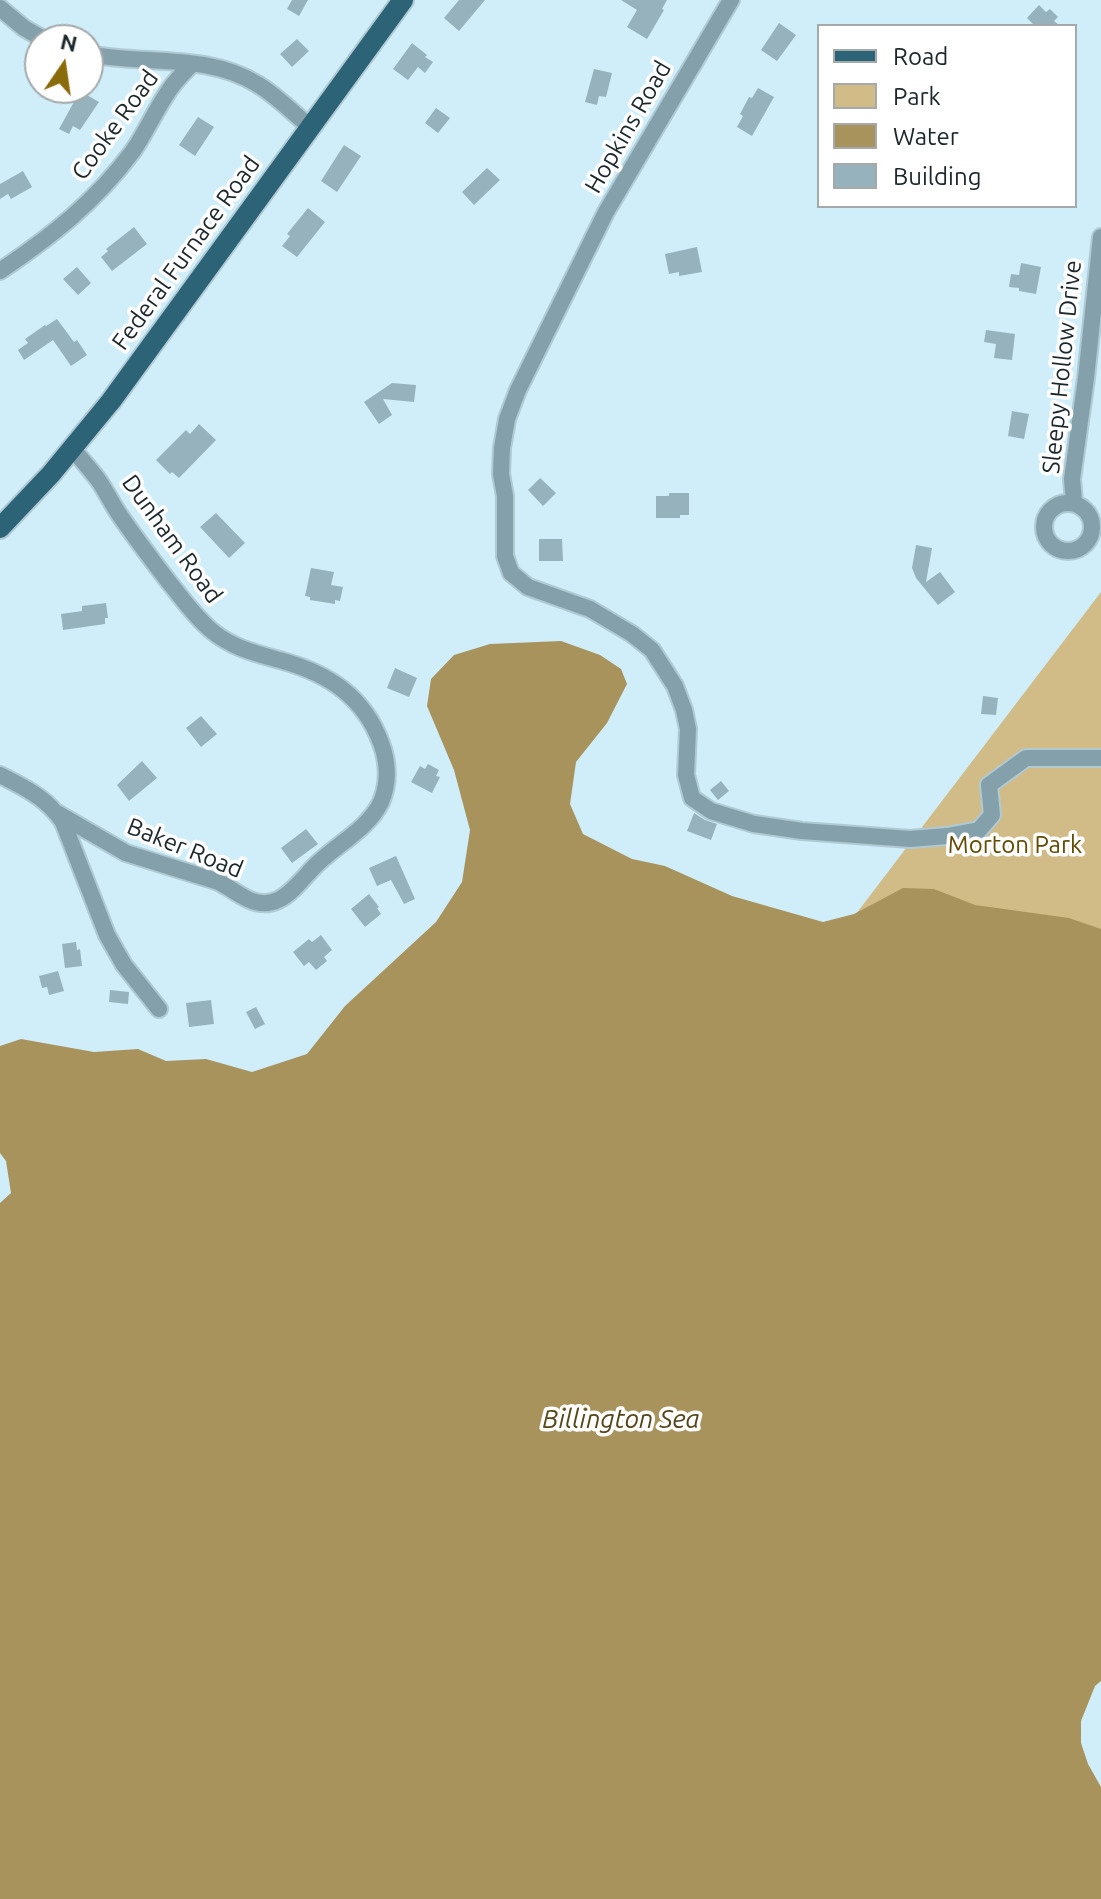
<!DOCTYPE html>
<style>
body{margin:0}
#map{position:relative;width:1101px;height:1899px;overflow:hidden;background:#d0eef9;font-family:Ubuntu,sans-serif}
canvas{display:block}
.legend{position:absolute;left:817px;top:24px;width:260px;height:184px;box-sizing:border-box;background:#fff;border:2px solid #a4a9aa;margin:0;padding:10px 14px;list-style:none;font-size:24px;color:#1c272b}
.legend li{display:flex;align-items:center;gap:16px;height:40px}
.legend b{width:40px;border:2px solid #a4a9aa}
.north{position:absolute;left:24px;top:24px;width:80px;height:80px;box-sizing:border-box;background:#fff;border:2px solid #a4a9aa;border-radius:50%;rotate:13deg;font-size:22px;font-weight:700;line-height:32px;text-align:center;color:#1c272b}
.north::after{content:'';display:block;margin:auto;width:28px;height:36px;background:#8a6b0a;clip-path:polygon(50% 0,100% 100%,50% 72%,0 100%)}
</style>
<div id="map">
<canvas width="1101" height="1899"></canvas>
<ul class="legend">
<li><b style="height:10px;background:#2c6376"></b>Road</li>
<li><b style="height:22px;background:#d1bb87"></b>Park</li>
<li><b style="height:22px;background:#a9935d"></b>Water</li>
<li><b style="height:22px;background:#96b2bd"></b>Building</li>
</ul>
<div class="north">N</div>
</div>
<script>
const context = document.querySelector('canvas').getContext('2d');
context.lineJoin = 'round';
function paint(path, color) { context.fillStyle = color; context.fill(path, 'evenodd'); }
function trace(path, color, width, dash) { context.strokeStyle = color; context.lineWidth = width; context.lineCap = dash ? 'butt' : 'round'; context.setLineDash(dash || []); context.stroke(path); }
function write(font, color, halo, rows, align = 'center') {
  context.font = font + ' Ubuntu,sans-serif'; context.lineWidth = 7; context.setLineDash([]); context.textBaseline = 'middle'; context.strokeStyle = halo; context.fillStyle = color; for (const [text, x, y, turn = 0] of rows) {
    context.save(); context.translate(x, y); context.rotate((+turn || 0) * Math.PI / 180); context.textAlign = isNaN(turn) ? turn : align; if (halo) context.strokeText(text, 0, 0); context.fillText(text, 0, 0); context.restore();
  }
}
const green = new Path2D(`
 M1101,592V950L843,931Z`);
const water = new Path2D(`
 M561,641L600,655L621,669L627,684L607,723L576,762L570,804L583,834L632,859L665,866L732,896L823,922L854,914L903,888L934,889L975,905L1069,918L1101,929V1681L1095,1686L1081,1721V1743L1088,1764L1101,1787V1899H0V1203L11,1193L6,1161L0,1153V1046L21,1039L94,1052L138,1049L166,1061L206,1059L252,1072L307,1054L345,1006L436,922L462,882L470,830L454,770L427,706L431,679L454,655L490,644Z`);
const building = new Path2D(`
 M292,0H308L299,16L287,9Z
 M459,0H485L459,31L444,18Z
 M621,0H667L662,9L664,10L647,39L627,27L637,10Z
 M1039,5L1046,12L1050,9L1058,17L1054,21L1060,26H1033L1034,25L1027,18Z
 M779,23L796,35L777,61L761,50Z
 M297,39L309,51L292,67L280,54Z
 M412,43L427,55L425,57L433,62L425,73L418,67L408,80L393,69Z
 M594,69L612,73L606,97L599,96L597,105L585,102Z
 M758,88L774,97L752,136L737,127L743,116L740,114L749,97L752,98Z
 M80,91L99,102L80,130L73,126L69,134L59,129Z
 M436,108L450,118L438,133L425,123Z
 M198,117L214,127L195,156L179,145Z
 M344,145L361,156L337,192L321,181Z
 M487,168L500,180L474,205L462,192Z
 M23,171L32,187L11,199L8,194L0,199V184Z
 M308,208L325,222L297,257L282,246L290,236L287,234Z
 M134,227L147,244L112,271L101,257L108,251L106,249Z
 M697,247L702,272L679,276V272L669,274L665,254Z
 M1021,263L1041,267L1036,294L1019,291V288L1009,287L1011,274L1019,275Z
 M77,267L91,283L78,295L63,279Z
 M57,319L74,342L77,340L87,355L71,366L53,340L24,360L18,350L28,343L25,339L45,325L46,326Z
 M986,330L1015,334L1012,360L994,358L996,344L984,342Z
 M392,383L416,385L414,402L383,399L392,415L379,424L364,402Z
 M1012,411L1029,414L1024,439L1008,436Z
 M199,424L216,440L179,478L172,472L170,474L156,460L186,430L190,434Z
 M540,478L556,493L543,506L528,490Z
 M669,493H689V515H680V518H656V496H669Z
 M216,513L245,543L229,558L200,527Z
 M539,539H562L563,561H539Z
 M916,545L932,548L926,582L940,572L955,592L938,605L916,578L912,568Z
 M311,568L334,572L331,585L343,587L340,601L335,600V604L310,600V597L305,596Z
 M106,603L108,618H105V624L63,630L61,614L82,611V606Z
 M395,668L417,678L409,697L387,688Z
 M983,696L998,698L996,715L981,714Z
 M201,716L217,734L201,747L186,728Z
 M142,761L157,778L129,801L117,785Z
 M428,764L439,770L436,776L440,777L432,793L411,782L420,766L425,769Z
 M721,781L729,791L718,800L710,790Z
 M694,813L705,820L717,824L711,840L687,831Z
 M306,829L318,844L292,863L281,848Z
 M396,856L415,899L404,904L391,880L377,886L369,868Z
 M369,894L379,907L377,908L381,914L365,927L351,909Z
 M321,935L332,950L324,957L327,961L316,970L309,962L304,966L293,952L309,939L312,942Z
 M76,942L77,950L80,949L82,966L65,968L62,944Z
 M58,971L64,991L49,995L47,987L42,988L39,976Z
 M110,990L129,992L128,1004L109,1002Z
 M211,1000L214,1024L189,1027L186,1003Z
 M256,1007L265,1024L255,1029L246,1012Z`);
const minor = new Path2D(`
 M731,0L606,212L518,390L507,419L502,448L501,474L505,496V556L511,573L528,587L590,609L632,634L652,650L675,686L684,710L688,729L686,775L692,798L711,811L754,824L802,831L910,839L947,836L979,830L992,815L989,785L1026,758H1101
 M0,8L24,28L45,40
 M88,54C143,65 207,53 257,84C276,95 293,113 310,127
 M0,271C52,236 95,202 133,151C146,132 155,111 168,92C174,82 183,73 192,64
 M1044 527a24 24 0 1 1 48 0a24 24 0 1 1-48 0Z
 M1074,503L1072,479L1086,378L1101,237
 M0,775C19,785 41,795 55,812L126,853L216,881C226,885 233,891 242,896C274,916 292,891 312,869C332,847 368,830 381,802C389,783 388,762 381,743C364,697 329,674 283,661C258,654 232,648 212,631C194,616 182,598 168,581C152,560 136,539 121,517C113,506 107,493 99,481C91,470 81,459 72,448
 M57,814L63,822L107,935L124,965L159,1009`);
const major = new Path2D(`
 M0,528L51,474L111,401L403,0`);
const streetNames = [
 ["Cooke Road",115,125,-54],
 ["Hopkins Road",628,127,-60],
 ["Federal Furnace Road",186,253,-54],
 ["Sleepy Hollow Drive",1062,367,-84],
 ["Dunham Road",172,539,54],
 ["Baker Road",185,848,22]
];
const parkNames = [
 ["Morton Park",1015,845]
];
const waterNames = [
 ["Billington Sea",621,1419]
];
paint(green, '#d1bb87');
paint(water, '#a9935d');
paint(building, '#96b2bd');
trace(minor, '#b0cad4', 20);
trace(major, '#b0cad4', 24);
trace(minor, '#84a0ab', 16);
trace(major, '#2c6376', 20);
write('24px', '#1c272b', '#fff', streetNames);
write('24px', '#624b03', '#fff', parkNames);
write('italic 26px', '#56461b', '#fff', waterNames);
</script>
